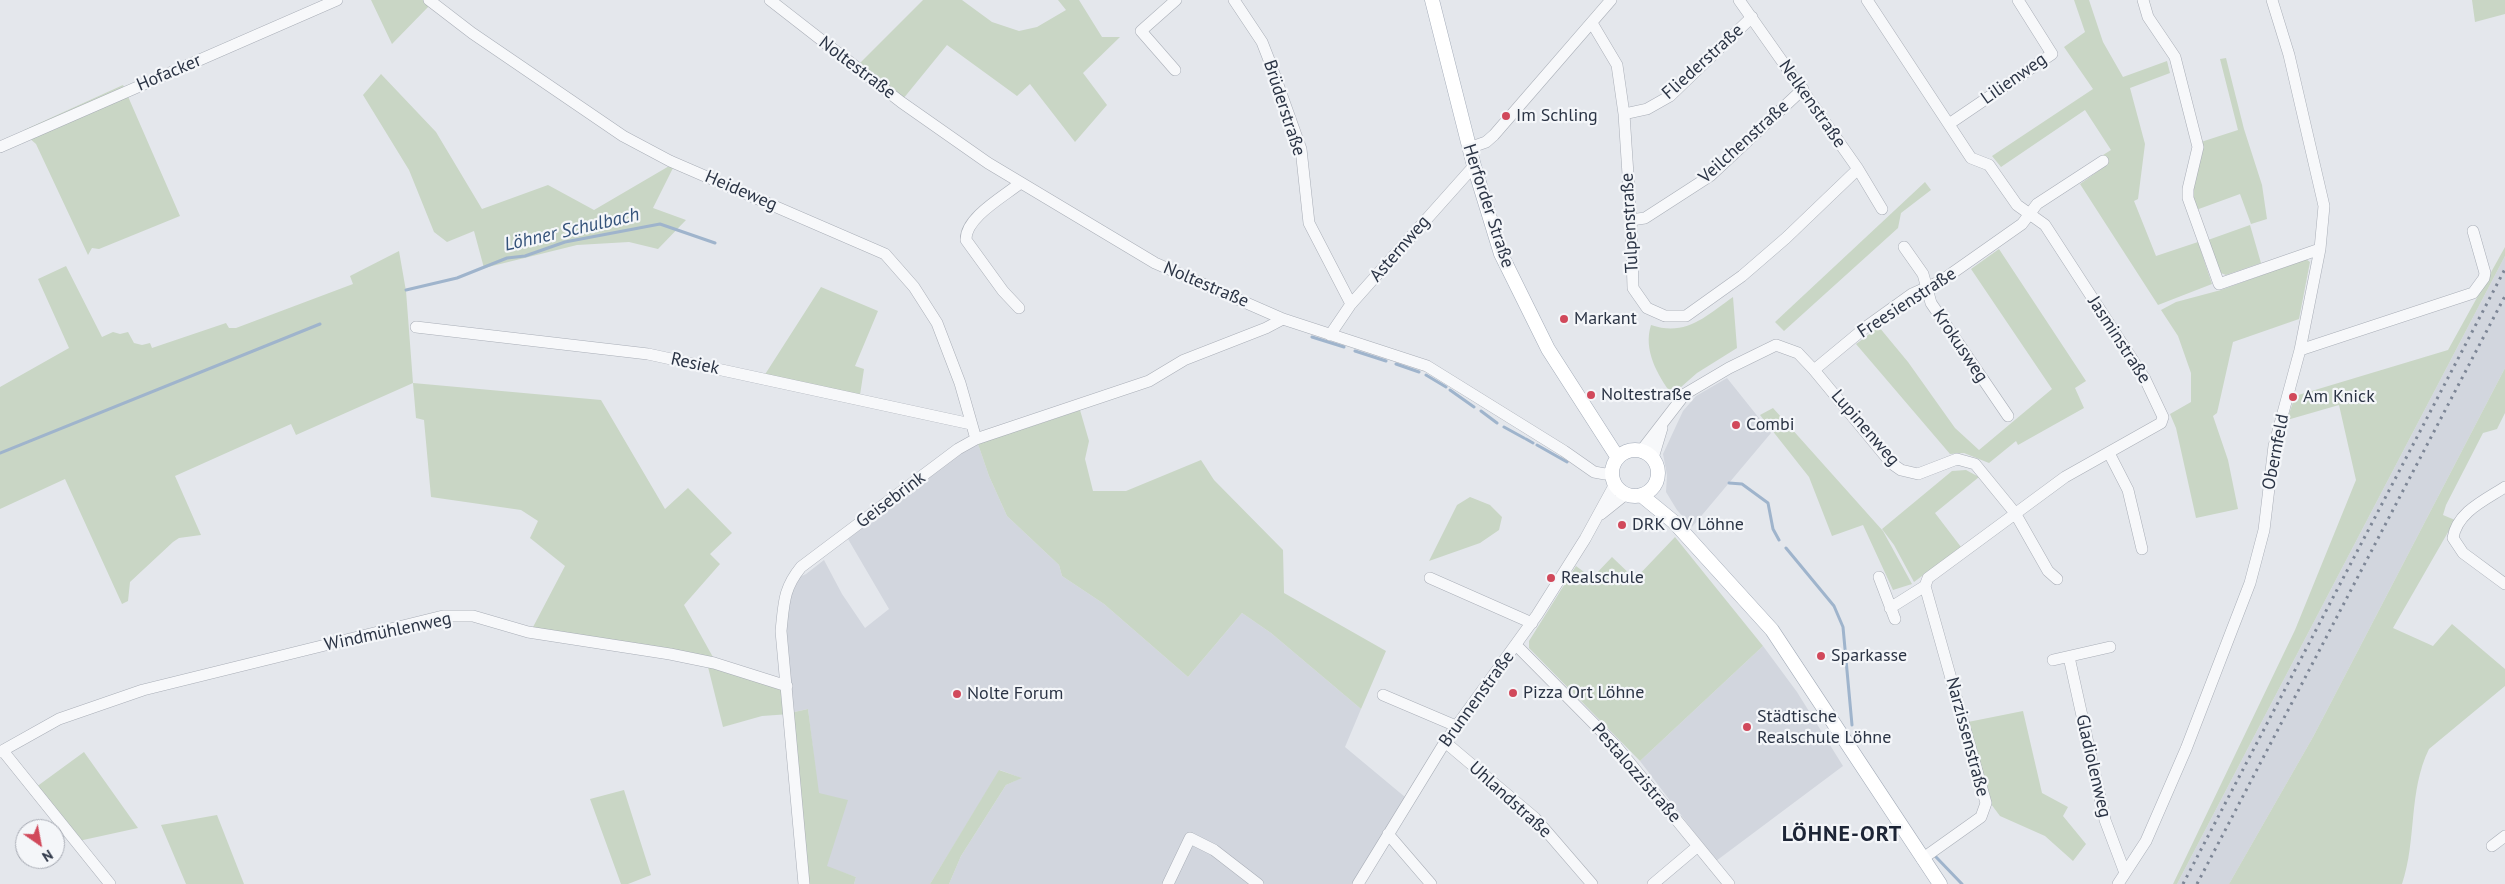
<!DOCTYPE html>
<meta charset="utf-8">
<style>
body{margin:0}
#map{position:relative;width:2505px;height:884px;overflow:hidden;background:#e4e7ec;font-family:"PT Sans",sans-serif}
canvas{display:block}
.north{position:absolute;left:15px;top:819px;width:50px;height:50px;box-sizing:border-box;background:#f4f6f9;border:1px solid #a4a8b1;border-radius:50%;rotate:147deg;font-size:14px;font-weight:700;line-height:20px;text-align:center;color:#2b3445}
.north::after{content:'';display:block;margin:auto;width:18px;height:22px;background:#d1495b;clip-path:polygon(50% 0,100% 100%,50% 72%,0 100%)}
</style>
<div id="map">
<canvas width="2505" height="884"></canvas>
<div class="north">N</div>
</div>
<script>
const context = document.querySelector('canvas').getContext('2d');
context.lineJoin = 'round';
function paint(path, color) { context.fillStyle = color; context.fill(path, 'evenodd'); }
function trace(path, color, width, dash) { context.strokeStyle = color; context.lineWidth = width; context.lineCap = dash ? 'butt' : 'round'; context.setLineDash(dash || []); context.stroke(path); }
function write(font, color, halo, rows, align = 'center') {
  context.font = font + ' "PT Sans",sans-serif'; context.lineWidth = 4.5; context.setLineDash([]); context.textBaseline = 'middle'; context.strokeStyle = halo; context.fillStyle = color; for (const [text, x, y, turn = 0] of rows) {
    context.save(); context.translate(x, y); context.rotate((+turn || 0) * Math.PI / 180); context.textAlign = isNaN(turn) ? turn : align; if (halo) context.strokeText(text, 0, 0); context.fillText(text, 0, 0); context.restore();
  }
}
const built = new Path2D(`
 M2505,256V368L2313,737L2229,884H2177Z
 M1727,378L1771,433L1692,527L1677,510L1666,492L1667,475L1663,454L1683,411L1696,396Z
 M978,444L989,476L1007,516L1059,565L1062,576L1104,604L1188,677L1242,613L1271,633L1361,709L1345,747L1405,797L1352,884H949L961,856L1006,785L1021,778L1000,770L930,884H854L856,877L827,867L808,709L790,713L784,631L793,580L806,574L824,560L842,594L865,628L889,609L848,539L951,459Z
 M1763,646L1797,692L1843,766L1716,861L1640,761Z`);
const green = new Path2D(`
 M371,0H423L429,6L392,44Z
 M923,0H962L992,22L1019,31L1037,27L1066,10L1058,0H1079L1102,37H1120L1083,73L1107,105L1075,142L1030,84L1017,96L947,45L903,99L858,65Z
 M2074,0H2089L2103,42L2123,77L2167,61L2170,73L2130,88L2145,144L2138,199L2134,201L2156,256L2198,242L2212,284L2158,305L2080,184L2108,164L2103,155L2111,150L2085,110L2001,167L1992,156L2093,89L2064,47L2085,32Z
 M2472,0H2505V14L2475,22Z
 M2226,58L2244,129L2262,185L2267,219L2251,224L2240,194L2196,210L2191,191L2201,142L2238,130L2220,59Z
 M381,74L436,132L482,209L548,185L594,210L676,162L653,208L686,220L658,249L629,242L577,245L484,268L474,231L447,242L434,232L409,170L363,95Z
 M123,85L180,216L99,249L92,248L88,255L36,144L28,137L24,130Z
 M1925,182L1931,190L1901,213L1898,228L1784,331L1775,322Z
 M2250,225L2261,263L2226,275L2221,273L2208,240Z
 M2505,247V256L2177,884H2173L2295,630L2356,480L2339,405L2287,420L2295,396L2448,350Z
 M1999,249L2086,381L2075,388L2084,408L2018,445L2016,441L1989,463L1964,453L1950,454L1856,344L1879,327L1908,362L1955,428L1979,450L2052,389L1971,269Z
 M399,251L406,291L413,383L601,400L665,509L688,488L732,533L710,554L720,564L684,605L719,668L786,684L790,713L808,709L819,793L848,800L827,866L856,877L854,884H809L790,714L762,716L723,727L706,659L532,629L565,566L530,538L538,521L521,510L431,497L424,420L416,418L413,383L296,435L291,424L175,476L201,535L179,538L173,542L130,582L128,601L122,604L65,479L0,509V387L69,348L38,279L66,266L102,337L113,332L120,334L128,332L134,343L142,345L150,343L152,348L226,323L229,328H236L353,284L350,276Z
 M2306,259L2310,262L2299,319L2233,342L2217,413L2213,416L2228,460L2238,509L2196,518L2176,428L2170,414L2191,402V373L2178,336L2161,310L2176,302L2221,290Z
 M821,287L878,311L855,366L864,369L860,395L764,376Z
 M1733,297L1737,348L1697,373L1672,395C1657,374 1643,350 1651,325C1686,337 1706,316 1733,297Z
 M2505,368V413L2497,429L2483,433L2446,505L2443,515L2455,520L2393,628L2433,646L2452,624L2505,669V686L2429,749C2408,792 2417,840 2402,884H2229L2313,737Z
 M1773,408L1883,531L1912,584L1893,590L1863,525L1832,536L1809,477L1760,415Z
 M1080,410L1089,441L1085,459L1093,491H1126L1201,460L1214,480L1283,550L1284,593L1386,651L1361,709L1271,633L1242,613L1188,677L1104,604L1062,576L1059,565L1007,516L989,476L978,444Z
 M1966,470L1979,477L1935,513L1961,547L1914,582L1894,545L1882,529L1952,471Z
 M1470,497L1490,505L1502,517L1499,530L1480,543L1429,561L1457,505Z
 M1675,537L1763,646L1640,761L1529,648V641L1576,566L1592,578L1612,557L1635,579Z
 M2023,711L2042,793L2068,807L2063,816L2086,844L2073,861L2045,836L2000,816L1991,804L1968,722Z
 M84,752L138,828L74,842L32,790Z
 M999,770L1022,778L1006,785L961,856L949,884H930Z
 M624,790L651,875L628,884H621L590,799Z
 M217,815L244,884H186L161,825Z`);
const stream = new Path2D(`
 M406,290L457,278L507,258L525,256L565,242L660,224L715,243
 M1312,337L1344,347
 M1355,351L1386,361
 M1396,364L1419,372
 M1426,375L1446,387
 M1450,390L1474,407
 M1481,411L1497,423
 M1504,427L1524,438
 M1526,439L1533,443
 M1537,445L1567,462
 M0,453L320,324
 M1729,483L1742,484L1768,503L1773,529L1779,540
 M1786,548L1834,606L1843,627L1852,725
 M1936,857L1962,884`);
const minor = new Path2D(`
 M429,0L472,33L623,136L670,161L885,254L914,287L937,323L960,383L976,439
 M770,0L901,102L988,163L1155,263L1283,319L1427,366L1564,451L1594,472L1605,474L1612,471
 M1234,0L1262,42L1271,65L1301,149L1309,223L1351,304
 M1739,0L1858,169L1882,209
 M1867,0L1971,158L1989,165L2017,205L2045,225L2145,379L2163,417L2161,423L2065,477L1928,578L1925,586L1986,803L1981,817L1922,859
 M2143,0L2148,17L2175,57L2198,147L2188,189V198L2219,284L2320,249
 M1592,23L1617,65L1624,114L1631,220L1633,288L1647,308L1665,316H1686L1742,276L1786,238L1858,169
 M1175,70L1141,31L1176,0
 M1624,114L1647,109L1670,96L1752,17
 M1949,124L2052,54L2018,0
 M0,147L337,0
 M1469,148L1486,142L1494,135L1611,0
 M1631,220L1645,218L1710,176L1803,89
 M1904,247L1923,274L1931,303L2008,416
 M1019,308L1003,291L966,240C965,218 1003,197 1019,184
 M416,327L648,354L971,424
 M1330,335L1351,304L1474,166
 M2300,350L2473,293L2484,278L2485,273L2473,231
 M1814,370L1891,463L1901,470L1918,474L1957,459L1975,464L2015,513L2048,571L2057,579
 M1641,451L1685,394L1729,368L1776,345L1798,353L1814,370L1866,327L1912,294L1941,281L2022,224L2037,204L2103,161
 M2109,453L2128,490L2142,549
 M1653,458L1662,428
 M2505,487C2485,500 2457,512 2453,538L2463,553L2505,584
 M1601,514L1626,494
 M1879,577L1895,619
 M1430,578L1532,623
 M1890,608L1925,586
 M1516,645L1616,746L1729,884
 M2069,657L2105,820L2125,873
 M2053,660L2110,647
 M1383,695L1456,726
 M1445,742L1535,818L1592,884
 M3,751L110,884
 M0,752L59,719L143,690L443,616H473L528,632L670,654L714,663L787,686
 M1388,834L1431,884
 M2492,846L2505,836
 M804,884L781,631C784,604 783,589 801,567L958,449L976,439L1149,381L1184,360L1266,328L1283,319
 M1168,884L1190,838L1214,850L1258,884
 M1358,884L1445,742L1537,615L1585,539L1615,484
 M1653,884L1698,846
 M2118,884L2146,841L2186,749L2250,583L2264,530L2274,446L2300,350L2320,249L2324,206L2289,55L2272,0`);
const major = new Path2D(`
 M1432,0L1474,166L1501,254L1548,349L1618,458
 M1612 473a23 23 0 1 1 46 0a23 23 0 1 1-46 0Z
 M1641,495L1674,522L1772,630L1940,884`);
const rail = new Path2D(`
 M2183,884L2505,269
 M2197,884L2505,296`);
const markers = [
 [1506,116,5,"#d1495b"],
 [1564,319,5,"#d1495b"],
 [1591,395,5,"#d1495b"],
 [2293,397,5,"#d1495b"],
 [1736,425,5,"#d1495b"],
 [1622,525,5,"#d1495b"],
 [1551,578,5,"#d1495b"],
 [1821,656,5,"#d1495b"],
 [1513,693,5,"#d1495b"],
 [957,694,5,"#d1495b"],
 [1747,727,5,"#d1495b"]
];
const streetNames = [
 ["Fliederstraße",1703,62,-42],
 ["Noltestraße",857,68,37],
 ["Hofacker",169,73,-23],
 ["Lilienweg",2014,79,-35],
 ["Nelkenstraße",1812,104,55],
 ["Brüderstraße",1284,108,72],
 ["Veilchenstraße",1744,142,-42],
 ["Heideweg",741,191,23],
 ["Herforder Straße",1488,206,72],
 ["Tulpenstraße",1630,223,-93],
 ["Asternweg",1400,249,-49],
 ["Noltestraße",1206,285,23],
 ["Freesienstraße",1907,303,-33],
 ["Jasminstraße",2119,340,57],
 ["Krokusweg",1960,346,56],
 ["Resiek",695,364,12],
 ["Lupinenweg",1865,428,49],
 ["Obernfeld",2276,452,-79],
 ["Geisebrink",891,500,-37],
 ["Windmühlenweg",388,632,-12],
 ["Brunnenstraße",1477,699,-54],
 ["Narzissenstraße",1967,737,75],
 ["Gladiolenweg",2093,766,77],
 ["Pestalozzistraße",1636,773,49],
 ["Uhlandstraße",1510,800,42]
];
const poiNames = [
 ["Im Schling",1516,116],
 ["Markant",1574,319],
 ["Noltestraße",1601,395],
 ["Am Knick",2303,397],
 ["Combi",1746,425],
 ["DRK OV Löhne",1632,525],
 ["Realschule",1561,578],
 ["Sparkasse",1831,656],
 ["Pizza Ort Löhne",1523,693],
 ["Nolte Forum",967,694],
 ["Städtische",1757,717],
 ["Realschule Löhne",1757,738]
];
const waterNames = [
 ["Löhner Schulbach",572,230,-13]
];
const districtNames = [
 ["LÖHNE-ORT",1842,835]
];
paint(built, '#d2d6de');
paint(green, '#c9d6c5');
trace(stream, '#9fb4cc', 3);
trace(minor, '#a9aeb7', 12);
trace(major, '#a3abb8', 15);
trace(minor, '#f7f8fa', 11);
trace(major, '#fff', 14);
trace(rail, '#7d8696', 3, [2.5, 5]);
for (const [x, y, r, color] of markers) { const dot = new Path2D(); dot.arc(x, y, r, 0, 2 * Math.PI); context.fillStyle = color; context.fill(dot); trace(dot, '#f4f6f9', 2); }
write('18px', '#2b3445', '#f4f6f9', streetNames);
write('18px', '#2b3445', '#f4f6f9', poiNames, 'left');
write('italic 19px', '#34527a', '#f4f6f9', waterNames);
context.letterSpacing = '1px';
write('bold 22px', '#1d2536', '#f4f6f9', districtNames);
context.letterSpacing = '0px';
</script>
